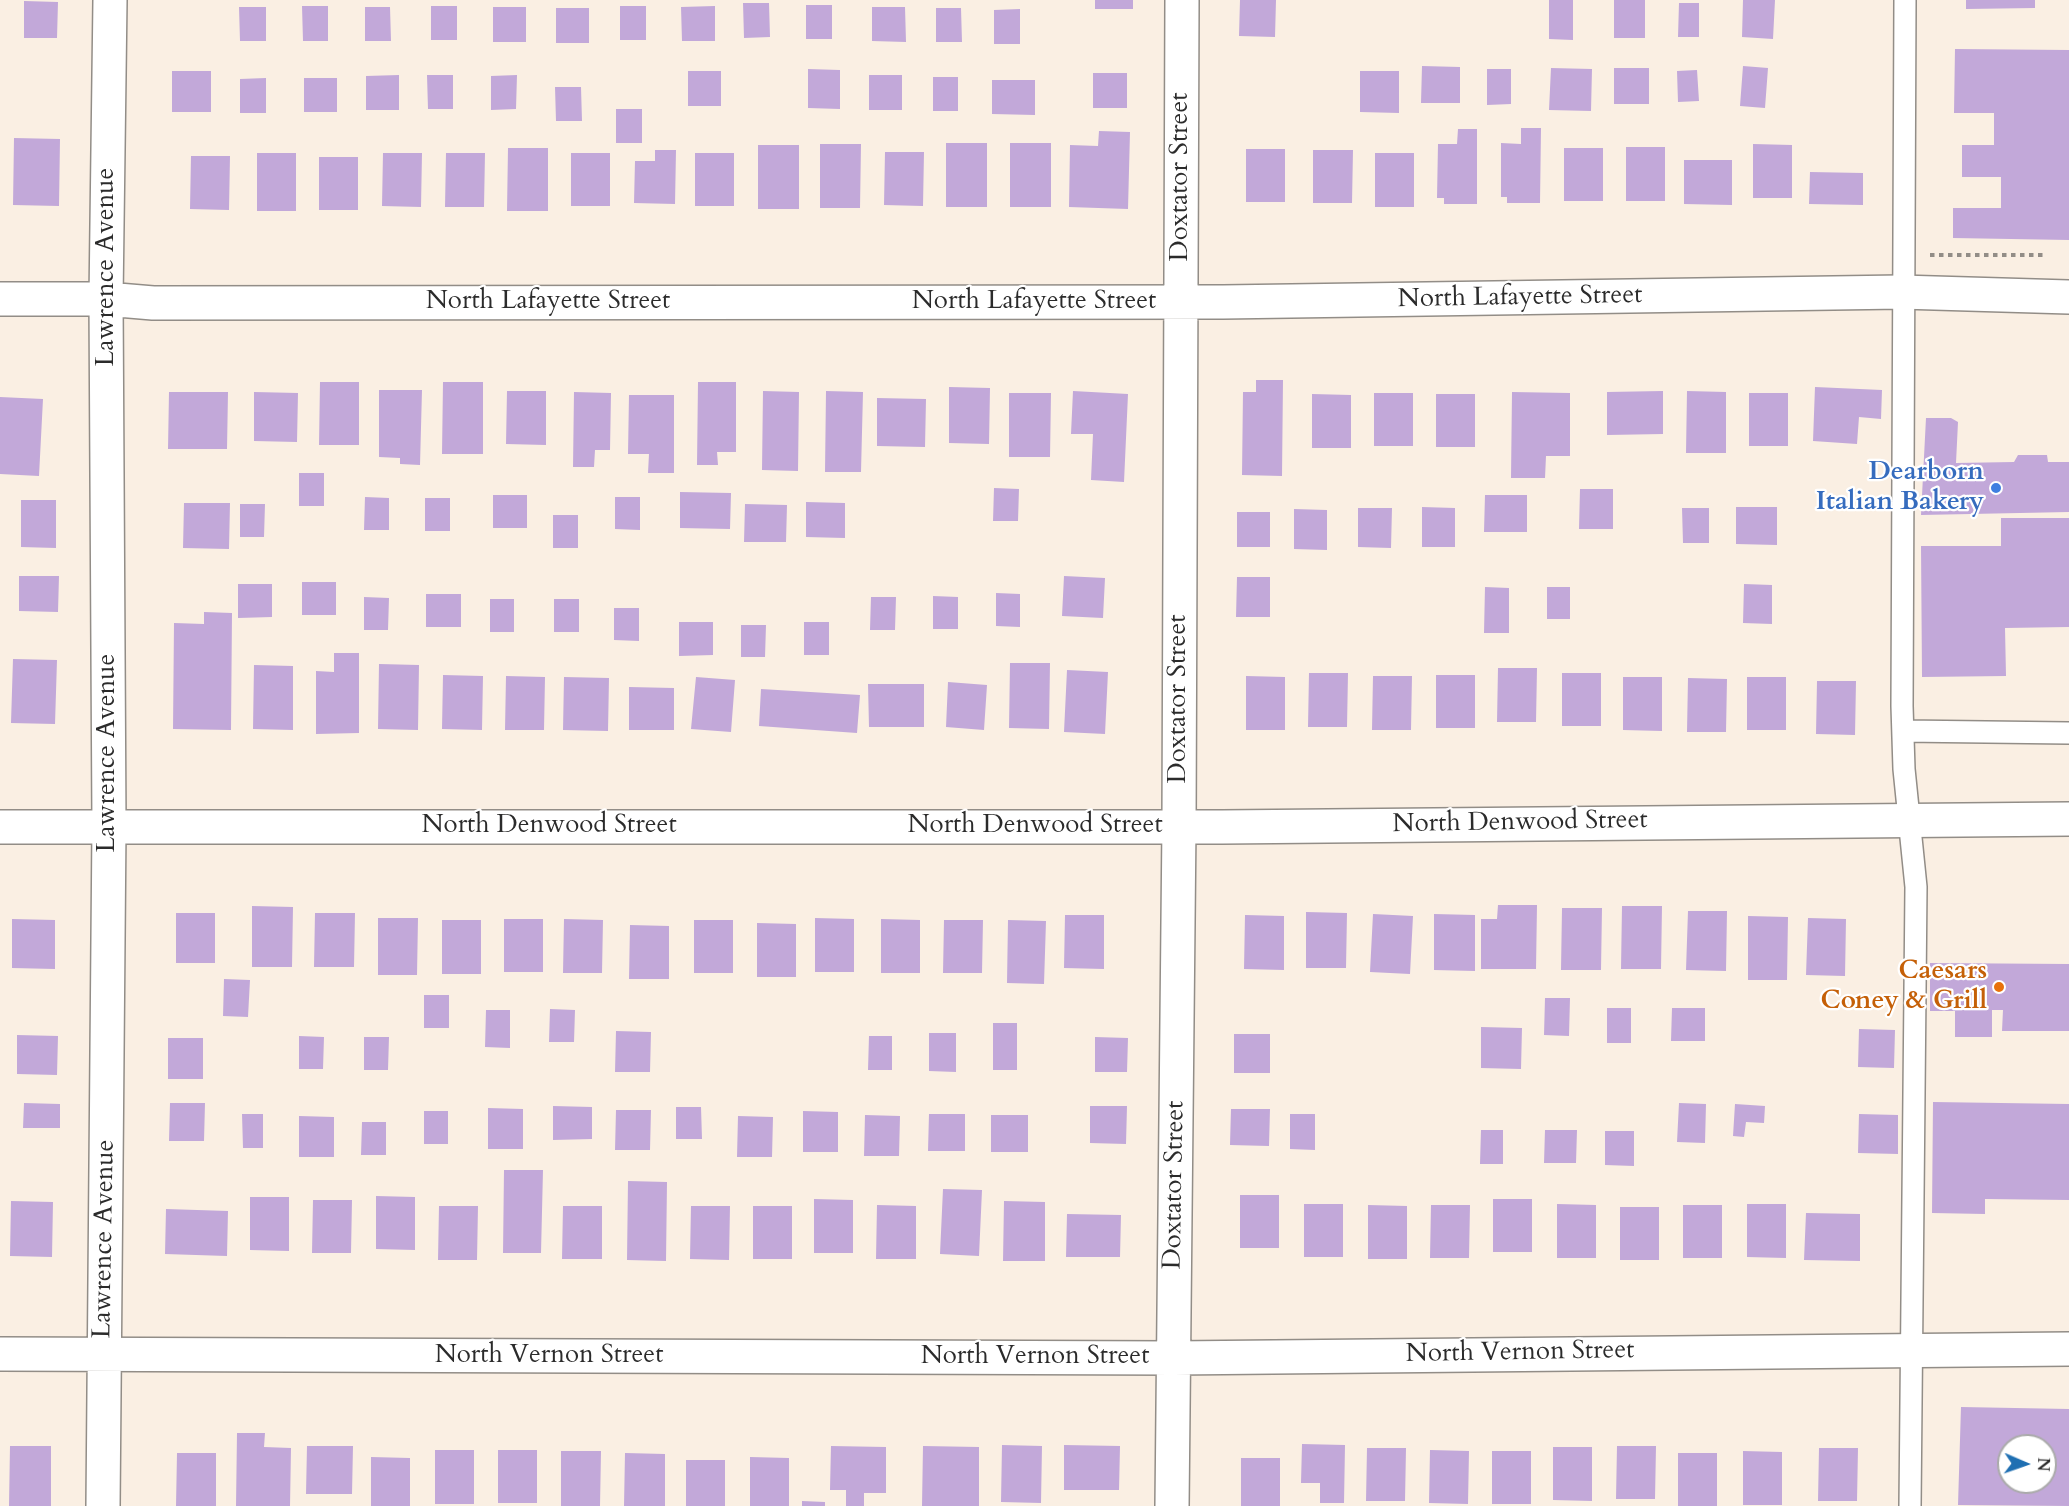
<!DOCTYPE html>
<style>
body{margin:0}
#map{position:relative;width:2069px;height:1506px;overflow:hidden;background:#faefe3;font-family:Cardo,serif}
canvas{display:block}
.north{position:absolute;left:1997px;top:1434px;width:60px;height:60px;box-sizing:border-box;background:#fff;border:2px solid #aaa;border-radius:50%;rotate:92deg;font-size:16px;font-weight:700;line-height:24px;text-align:center;color:#2b2b2b}
.north::after{content:'';display:block;margin:auto;width:21px;height:27px;background:#1f6fb2;clip-path:polygon(50% 0,100% 100%,50% 72%,0 100%)}
</style>
<div id="map">
<canvas width="2069" height="1506"></canvas>
<div class="north">N</div>
</div>
<script>
const context = document.querySelector('canvas').getContext('2d');
context.lineJoin = 'round';
function paint(path, color) { context.fillStyle = color; context.fill(path, 'evenodd'); }
function trace(path, color, width, dash) { context.strokeStyle = color; context.lineWidth = width; context.lineCap = dash ? 'butt' : 'round'; context.setLineDash(dash || []); context.stroke(path); }
function write(font, color, halo, rows, align = 'center') {
  context.font = font + ' Cardo,serif'; context.lineWidth = 4.5; context.setLineDash([]); context.textBaseline = 'middle'; context.strokeStyle = halo; context.fillStyle = color; for (const [text, x, y, turn = 0] of rows) {
    context.save(); context.translate(x, y); context.rotate((+turn || 0) * Math.PI / 180); context.textAlign = isNaN(turn) ? turn : align; if (halo) context.strokeText(text, 0, 0); context.fillText(text, 0, 0); context.restore();
  }
}
const building = new Path2D(`
 M1095,0H1133V9H1095Z
 M1240,0H1276L1275,37L1239,36Z
 M1549,0H1573V40L1549,39Z
 M1614,0H1645V38H1614Z
 M1743,0H1775L1773,39L1742,37Z
 M1966,0H2035V8L1966,9Z
 M24,1L58,2L57,38H24Z
 M743,3H769L770,37L744,38Z
 M1679,3H1699V37H1678Z
 M806,5H832V39H806Z
 M302,6H328V41H303Z
 M431,6H457V40H431Z
 M620,6H646V40H620Z
 M715,6V41H682L681,7Z
 M239,7H266V41H240Z
 M365,7H390L391,41H365Z
 M493,7H526V42H493Z
 M872,7H905L906,42L872,41Z
 M556,8H589V43H556Z
 M936,8H961L962,42H936Z
 M1020,9V44H994V10Z
 M1955,49L2069,50V240L1953,238V208H2001V177H1962V145H1994V113H1954Z
 M1422,66L1460,67V103H1421Z
 M1743,66L1768,68L1765,108L1740,106Z
 M1551,68L1592,69L1591,111L1549,110Z
 M1614,68H1649V104H1614Z
 M808,69L840,70V109L808,108Z
 M1487,69H1511V104L1487,105Z
 M1697,70L1699,101L1678,102L1677,71Z
 M172,71H211V112H172Z
 M688,71H721V106H688Z
 M1360,71H1399V113L1360,112Z
 M1093,73H1127V108H1093Z
 M399,75V110H366V76Z
 M427,75H453V109H428Z
 M517,75L516,109L491,110V76Z
 M869,75H902V110H869Z
 M933,77H958V111H933Z
 M266,78V113H240V79Z
 M304,78H337V112H304Z
 M992,80H1035V115L992,114Z
 M555,87H581L582,121H556Z
 M616,109H642V143H616Z
 M1521,128H1541L1540,203H1507V197H1501V143L1521,144Z
 M1458,129H1477V204H1444V198H1437L1438,144H1457Z
 M1099,131L1130,132L1128,209L1069,207L1070,145L1098,146Z
 M14,138L60,139L59,206L13,205Z
 M946,143H987V207H946Z
 M1010,143H1051V207H1010Z
 M820,144H861L860,208H820Z
 M1753,144L1792,145V198H1753Z
 M758,145H799V209H758Z
 M1626,147H1665V201H1626Z
 M508,148H548V211H507Z
 M1564,148H1603V201H1564Z
 M1246,149H1285V202H1246Z
 M655,150H676L675,204L634,203L635,161H655Z
 M1313,150H1353L1352,203H1313Z
 M885,152H924L923,206L884,205Z
 M257,153H296V211H257Z
 M383,153H422L421,207L382,206Z
 M446,153H485L484,207H445Z
 M571,153H610V206H571Z
 M695,153H734V206H695Z
 M1375,153H1414V207H1375Z
 M191,156H230L229,210L190,209Z
 M319,157H358V210H319Z
 M1684,160H1732V205L1684,204Z
 M1810,172L1863,173V205L1809,204Z
 M1256,380H1283L1282,476L1242,475L1243,392H1256Z
 M320,382H359V445H319Z
 M443,382H483V454H442Z
 M698,382H736V452H717L718,465H697Z
 M949,387L990,388L989,444L949,443Z
 M1815,387L1882,390L1881,419L1859,417L1857,444L1813,441Z
 M379,390H422L420,465L400,464V458L379,457Z
 M507,391H546V445L506,444Z
 M763,391L799,392L798,471L762,470Z
 M826,391L863,392L861,472H825Z
 M1073,391L1128,394L1124,482L1091,480L1093,434H1071Z
 M1663,391V434L1607,435V392Z
 M1687,391L1726,392V453H1686Z
 M169,392H228L227,449H168Z
 M254,392L298,393L297,442L254,441Z
 M574,392L611,393L610,450H595L594,467H573Z
 M1512,392L1570,393V456H1546L1545,478H1511Z
 M1009,393H1051L1050,457H1009Z
 M1374,393H1413V446H1374Z
 M1749,393H1788V446H1749Z
 M1312,394L1351,395V448H1312Z
 M1436,394H1475V447H1436Z
 M629,395H674V473H648L649,454H628Z
 M0,397L43,399L39,476L0,474Z
 M877,398L926,399L925,447L877,446Z
 M1926,418H1951L1958,422L1956,463L2014,462L2018,455H2047L2048,462H2069V512L1921,515Z
 M299,473H324V506H299Z
 M994,488L1019,489L1018,521H993Z
 M1580,489H1613V529H1579Z
 M680,492L731,493L730,529L680,528Z
 M493,495H527V528H493Z
 M1485,495H1527V532H1484Z
 M365,497L389,498V530H364Z
 M615,497H640V530L615,529Z
 M425,498H450V531H425Z
 M21,500H56V548L21,547Z
 M806,502L845,503V538L806,537Z
 M184,503H230L229,549L183,548Z
 M240,504H265L264,537H240Z
 M745,504L787,505L786,542H744Z
 M1422,507L1455,508V547H1422Z
 M1736,507H1777V545L1736,544Z
 M1358,508H1392L1391,548L1358,547Z
 M1682,508H1709V543H1683Z
 M1294,509L1327,510V550L1294,549Z
 M1237,512H1270V547H1237Z
 M553,515H578V548H553Z
 M2001,518H2069V627L2005,628L2006,676L1922,677L1921,546H2001Z
 M19,576H59L58,612L19,611Z
 M1064,576L1105,578L1103,618L1062,616Z
 M1237,577H1270V617H1236Z
 M302,582H336V615H302Z
 M238,584H272V617L238,618Z
 M1744,584L1772,585V624L1743,623Z
 M1485,587L1509,588V633H1484Z
 M1547,587H1570V619H1547Z
 M996,593L1020,594V627L996,626Z
 M426,594H461V627H426Z
 M933,596L958,597V629H933Z
 M364,597L389,598L388,630H364Z
 M871,597H896L895,630H870Z
 M490,599H514V632H490Z
 M554,599H579V632H554Z
 M614,608H639V641L614,640Z
 M204,612L232,613L231,730L173,729L174,623L204,624Z
 M679,622H713V655L679,656Z
 M804,622H829V655H804Z
 M741,625H766L765,657H741Z
 M334,653H359V733L316,734V671L334,672Z
 M13,659L57,660L55,724L11,723Z
 M1010,663H1050L1049,729L1009,728Z
 M379,664L419,665L418,730L378,729Z
 M254,665L293,666V730L253,729Z
 M1498,668H1537L1536,722H1497Z
 M1067,670L1108,672L1105,734L1064,732Z
 M1309,673H1348L1347,727H1308Z
 M1562,673H1601V726H1562Z
 M443,675L483,676L482,730L442,729Z
 M1436,675H1475V728H1436Z
 M506,676L545,677L544,730H505Z
 M1246,676L1285,677V730H1246Z
 M1373,676H1412L1411,730H1372Z
 M564,677L609,678L608,731L563,730Z
 M696,677L735,680L731,732L691,729Z
 M1623,677H1662V731L1623,730Z
 M1747,677H1786V730H1747Z
 M1688,678L1727,679L1726,732H1687Z
 M1817,681H1856L1855,735L1816,734Z
 M948,682L987,685L984,730L946,727Z
 M868,684H924V727H869Z
 M629,687L674,688V730H629Z
 M761,689L860,695L857,733L759,726Z
 M1498,905H1537L1536,969H1481V919H1497Z
 M252,906L293,907L292,967H252Z
 M1622,906H1662L1661,969H1621Z
 M1562,908H1602L1601,970H1561Z
 M1688,911H1727L1726,971L1686,970Z
 M1306,912L1347,913L1346,968H1306Z
 M176,913H215V963H176Z
 M315,913H355L354,967H314Z
 M1373,914L1413,916L1410,974L1370,972Z
 M1434,914L1475,915V971L1434,970Z
 M1065,915H1104V969L1064,968Z
 M1245,915L1284,916V970L1244,969Z
 M1748,916L1788,917L1787,980H1748Z
 M378,918H418L417,975H378Z
 M815,918L854,919V972H815Z
 M1808,918L1846,919L1845,976L1806,975Z
 M12,919L55,920V969L12,968Z
 M504,919H543V972H504Z
 M564,919L603,920L602,973H563Z
 M881,919L920,920V973H881Z
 M442,920H481V974H442Z
 M694,920H733V973H694Z
 M944,920H983L982,973H943Z
 M1008,920L1046,921L1044,984L1007,983Z
 M757,923L796,924V977H757Z
 M630,925L669,926V979H629Z
 M1930,963L2069,964V1031H2002L2003,1010H1992V1037H1955V1011H1930Z
 M224,979L250,980L248,1017L223,1016Z
 M424,995H449V1028H424Z
 M1545,998H1570L1569,1036L1544,1035Z
 M1607,1008H1631V1043H1607Z
 M1672,1008H1705V1041H1671Z
 M550,1009L575,1010L574,1042H549Z
 M486,1010H510V1048L485,1047Z
 M993,1023H1017V1070H993Z
 M1481,1027L1522,1028L1521,1069L1481,1068Z
 M1859,1029L1895,1030L1894,1068L1858,1067Z
 M616,1031L651,1032L650,1072H615Z
 M929,1033H956V1072L929,1071Z
 M1234,1034H1270V1073H1234Z
 M17,1035L58,1036L57,1075L17,1074Z
 M299,1036L324,1037L323,1069H299Z
 M869,1036H892V1070H868Z
 M364,1037H389L388,1070H364Z
 M1095,1037L1128,1038L1127,1072H1095Z
 M168,1038H203V1079H168Z
 M1933,1102L2069,1104V1200L1985,1199V1214L1932,1213Z
 M24,1103L60,1104V1128H23Z
 M170,1103H205L204,1141H169Z
 M1679,1103L1706,1104L1705,1143L1677,1142Z
 M1735,1104L1765,1106L1764,1123L1746,1122L1744,1137L1733,1136Z
 M553,1106L592,1107V1139L553,1140Z
 M1090,1106H1127L1126,1144L1090,1143Z
 M676,1107H701L702,1139H676Z
 M488,1108L523,1109V1149H488Z
 M1231,1109H1270L1269,1146L1230,1145Z
 M616,1110H651L650,1150H615Z
 M424,1111H448V1144H424Z
 M803,1111L838,1112V1152H803Z
 M242,1114H263V1148H243Z
 M929,1114H965V1151H928Z
 M1290,1114H1315V1150L1290,1149Z
 M1859,1114L1898,1115V1154L1858,1153Z
 M865,1115L900,1116L899,1156H864Z
 M991,1115H1028V1152H991Z
 M299,1116L334,1117V1157H299Z
 M738,1116L773,1117L772,1157H737Z
 M362,1122H386V1155H361Z
 M1481,1130H1503V1164H1480Z
 M1545,1130H1577L1576,1163H1544Z
 M1605,1131H1634V1166L1605,1165Z
 M504,1170H543L541,1253H503Z
 M628,1181L667,1182L666,1261L627,1260Z
 M943,1189L982,1190L979,1256L940,1254Z
 M1240,1195H1279V1248H1240Z
 M376,1196L415,1197V1250L376,1249Z
 M250,1197H289V1251L250,1250Z
 M814,1199L853,1200V1253H814Z
 M1493,1199H1532V1252H1493Z
 M313,1200H352L351,1253H312Z
 M11,1201L53,1202L52,1257L10,1256Z
 M1004,1201L1045,1202V1261H1003Z
 M1304,1204H1343V1257H1304Z
 M1557,1204L1596,1205V1258H1557Z
 M1747,1204H1786V1258L1747,1257Z
 M877,1205L916,1206V1259H876Z
 M1368,1205L1407,1206V1259H1368Z
 M1431,1205H1470L1469,1258H1430Z
 M1683,1205H1722V1258H1683Z
 M439,1206H478L477,1260H438Z
 M563,1206H602V1259H562Z
 M691,1206H730L729,1260L690,1259Z
 M753,1206H792V1259H753Z
 M1620,1207H1659V1260H1620Z
 M166,1209L228,1211L227,1256L165,1254Z
 M1806,1213L1860,1214V1261L1804,1260Z
 M1067,1214L1121,1215L1120,1257H1066Z
 M1961,1407L2069,1409V1506L1958,1505ZM2009,1446H2045V1482H2009Z
 M237,1433H265L264,1447L291,1448L290,1506H236Z
 M1302,1444L1345,1445L1344,1503H1320V1483H1301Z
 M1002,1445L1042,1446L1041,1503L1001,1502Z
 M1064,1445L1120,1446L1119,1490H1064Z
 M10,1446H51V1506H9Z
 M307,1446H353L352,1494H306Z
 M831,1446L886,1447V1493H864V1506H846V1490H830Z
 M923,1446L979,1447V1506H922Z
 M1617,1446H1656L1655,1499H1616Z
 M1553,1447H1592V1501L1553,1500Z
 M1367,1448H1406L1405,1501H1366Z
 M1819,1448H1858L1857,1501H1818Z
 M435,1450H474V1504H435Z
 M498,1450H537V1503H498Z
 M1430,1450L1469,1451L1468,1504L1429,1503Z
 M561,1451H601L600,1506H561Z
 M1492,1451H1531V1504H1492Z
 M1743,1451L1782,1452V1505H1743Z
 M177,1453H216V1506H176Z
 M625,1453L665,1454V1506H624Z
 M1678,1453H1717V1506H1678Z
 M371,1457L410,1458V1506H371Z
 M750,1457L789,1458V1506H750Z
 M1241,1458H1280V1506H1241Z
 M686,1460H725V1506H686Z
 M802,1501L825,1502V1506H802Z`);
const path = new Path2D(`
 M1930,255H2043`);
const lane = new Path2D(`
 M1905,0L1902,706L1904,769L1916,887L1910,1506
 M1903,731L2069,733`);
const street = new Path2D(`
 M0,299H106L153,303L1223,302L1901,292L2069,297
 M0,827H1222L2069,819
 M0,1354L1174,1358L2069,1349
 M103,1506L109,826L106,299L110,0
 M1172,1506L1179,825L1182,0`);
const markers = [
 [1996,488,6,"#3f7fe0"],
 [1999,987,6,"#e8710a"]
];
const streetNames = [
 ["Doxtator Street",1181,177,-90],
 ["Lawrence Avenue",107,267,-90],
 ["North Lafayette Street",1520,298,-1],
 ["North Lafayette Street",548,302],
 ["North Lafayette Street",1034,302],
 ["Doxtator Street",1179,699,-90],
 ["Lawrence Avenue",108,753,-90],
 ["North Denwood Street",1520,823,-1],
 ["North Denwood Street",549,826],
 ["North Denwood Street",1035,826],
 ["Doxtator Street",1175,1185,-89],
 ["Lawrence Avenue",105,1239,-89],
 ["North Vernon Street",1520,1353,-1],
 ["North Vernon Street",549,1356],
 ["North Vernon Street",1035,1357]
];
const shopNames = [
 ["Dearborn",1984,473],
 ["Italian Bakery",1984,503]
];
const foodNames = [
 ["Caesars",1987,972],
 ["Coney & Grill",1987,1002]
];
paint(building, '#c2a8d9');
trace(lane, '#928d87', 24);
trace(street, '#928d87', 36);
trace(path, '#928d87', 4, [4.5, 4.5]);
trace(lane, '#fff', 21);
trace(street, '#fff', 33);
for (const [x, y, r, color] of markers) { const dot = new Path2D(); dot.arc(x, y, r, 0, 2 * Math.PI); context.fillStyle = color; context.fill(dot); trace(dot, '#fff', 2); }
write('26px', '#2b2b2b', '#fff', streetNames);
write('bold 26px', '#366cbe', '#fff', shopNames, 'right');
write('bold 26px', '#c56008', '#fff', foodNames, 'right');
</script>
